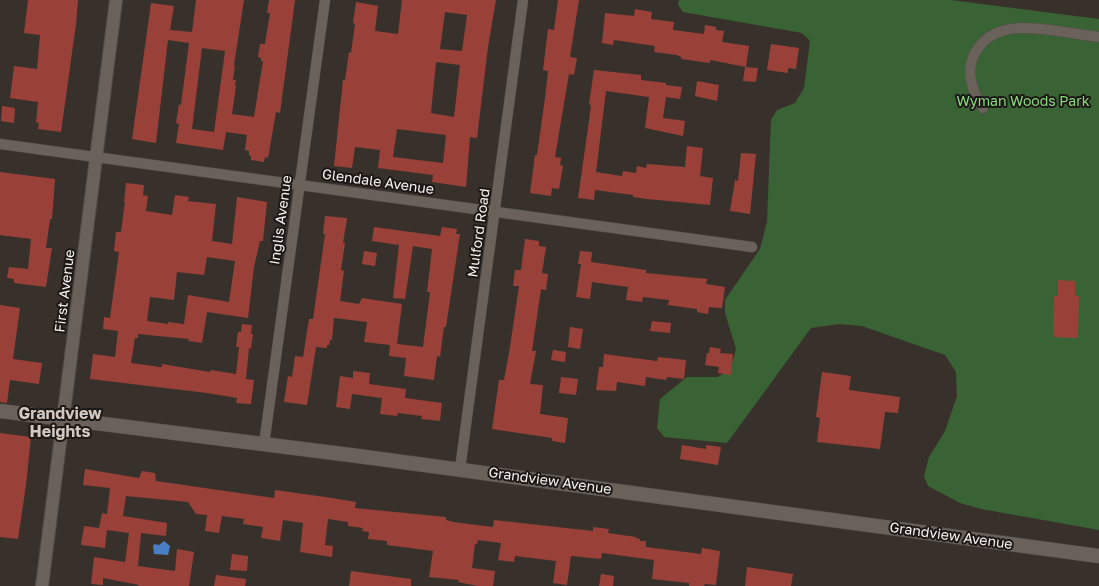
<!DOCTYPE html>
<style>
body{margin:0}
canvas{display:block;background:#38302a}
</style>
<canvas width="1099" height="586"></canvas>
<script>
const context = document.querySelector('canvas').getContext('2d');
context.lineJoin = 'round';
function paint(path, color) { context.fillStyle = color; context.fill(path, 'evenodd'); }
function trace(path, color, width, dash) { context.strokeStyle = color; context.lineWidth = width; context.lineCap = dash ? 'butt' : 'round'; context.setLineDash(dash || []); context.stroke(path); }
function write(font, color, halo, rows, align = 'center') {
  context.font = font + ' "Golos Text",sans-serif'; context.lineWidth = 4; context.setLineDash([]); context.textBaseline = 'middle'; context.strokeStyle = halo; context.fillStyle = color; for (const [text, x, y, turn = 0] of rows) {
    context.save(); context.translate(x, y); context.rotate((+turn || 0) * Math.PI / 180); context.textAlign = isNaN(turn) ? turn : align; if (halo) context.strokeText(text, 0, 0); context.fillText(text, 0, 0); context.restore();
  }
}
const green = new Path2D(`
 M679,0H951L1099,19V530L981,509L960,503L928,486L924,476L929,457L945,431L957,396L956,372L945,355L862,326L839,324L811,328L727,443L664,437L657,428L660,399L687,377H718L731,368L736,349L725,313V300L760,249L767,222L771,120L777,110L795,103L804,88L810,41L802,33L683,12L678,5Z`);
const water = new Path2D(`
 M164,541L170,546L168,555L154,554L153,546L154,544L159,545Z`);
const building = new Path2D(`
 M28,0H78L76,24L61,132L38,129L39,123L36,122L38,102L10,98L14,66L37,69L40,35L24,33Z
 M196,0H244L234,65H235L233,80H236L235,86H236L232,114L254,117L263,61H261V58L258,57L260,44H265L270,13H267L269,0H295L280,113L276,112L268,158L265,157L264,162L251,160V156L249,155V151L245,150L247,135L226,132L223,150L176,143L179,124L176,123L179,104L181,105L189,43L168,40L156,143L132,139L151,3L174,6L170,30L192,32ZM202,48L225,51L214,132L192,129Z
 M402,0H496L488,47L477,138L470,137L466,187L432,182L433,175L378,168L380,150L355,147L352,168L334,166L343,80H345L349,52L351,53L355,24L353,23L356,2L378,6L375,31L398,34ZM445,12L467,15L462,51L440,49ZM436,62L460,65L454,117L431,113ZM397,129L446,135L443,163L393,157Z
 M558,0H579L570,57L577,58L574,75L569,74L555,157L561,158L560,165L563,166L559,189L552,188L551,196L530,193L535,155H537L545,98L548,71L543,70L548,29L554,30Z
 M635,9L652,12L651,19L674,22L673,30L704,34L705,25L716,27V30L724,31L722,42L749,46L746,67L710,60V63L681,59V57L677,55L654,52L655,46L614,40L613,45L602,43L605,13L634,16Z
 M771,44L799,48L796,69L788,68V73L767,70Z
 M745,67L758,68L756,82L743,81Z
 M594,70L641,75V80L666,83V85L682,87L680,99L666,97L663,118L685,121L683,136L645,128L649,97L606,91L596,172L622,176L623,171L636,173L637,166L646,168L647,164L685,167L687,146L703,148L700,176L713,178L710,205L647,199L633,197V195L595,190L594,200L578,198L589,121L591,105L589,104Z
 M697,81L719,85L717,101L695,96Z
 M2,106L15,108L14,123L1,121Z
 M741,153L756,154L750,214L730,211L735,180L738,181Z
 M0,172L55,179L52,219H50L46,248H52L46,287L14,283V279L7,278L9,267L28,269L31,239L0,235Z
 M126,183L144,185L143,195L148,196L146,211L172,215L175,195L189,197L188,201L216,204L212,241L232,244L237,197L267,202L263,241H260L254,267L248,318L207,312L202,343L188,341L189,339L138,334V338H135L131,363L160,367H162V364L210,372L211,370L236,374L239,347H236L238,332H241L242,324L252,325L251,334H253L251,349L249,348L246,379L254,380L251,404L236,403L237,398L207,393L90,379L93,354L115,357L118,331L103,329L104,317L110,318L119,252L114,251L116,232H121L125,202H124ZM207,257L235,261L229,302L188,295L184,324L168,322V324L147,321L150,297L174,300L177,272L204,275Z
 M325,216L347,218L343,243H345L341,270L344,271L340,301L359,304L362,298L402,304L397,344L423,347L430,292H427L432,249L413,246L405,299L393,298L399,245L372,241L374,227L440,236L442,227L457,229L456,234H460L446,327H444L440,357L437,356L434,380L404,376L406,358L389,356L390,345L364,342L367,322L334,318L332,340H330L329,345H327V348L316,347L307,405L284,402L288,376L292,377L295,356L303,357L309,319H313L325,234H323Z
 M525,239L539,241V246L546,247L542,273L548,274L546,290L541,289L532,351H536L530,384L543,385L540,414L568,418L565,443L552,441V438L492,429L499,380H504L510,347L519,286H513L515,270H521Z
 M364,251L377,253L375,266L362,264Z
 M580,251L592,252L591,262L646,270V273L707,279L706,284L725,287L722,308L709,307L708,314L697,312V309L668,305L669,300L643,297L642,302L626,300L628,287L592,282L590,299L576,297L581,264H578Z
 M1058,280L1075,281V296H1079L1078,338L1053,337L1054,296H1058Z
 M0,305L20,308L13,359L42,363L39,384L10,380L7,403L0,402Z
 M652,321L671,323L670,333L650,331Z
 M570,327L583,329L580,349L568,347Z
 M710,347L721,349L720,353L733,354L731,375L718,373L719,367L705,365L707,353H709Z
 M553,350L566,352L565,362L551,360Z
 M604,354L657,361L658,357L686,360L684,379L667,377L666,380L646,377L645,386L617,382L616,391L596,390L599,367H603Z
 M353,371L370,373L369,384L406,389L405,398L442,403L440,421L421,419L422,416L398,413L397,416L380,414L382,398L352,394L350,409L336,407L340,376L353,378Z
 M822,372L851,376L849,390L900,397L898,413L885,412L880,449L817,442L820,418L816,417Z
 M561,377L578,379L576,395L559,393Z
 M0,433L31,437L26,485L18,539L0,537Z
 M682,445L706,449V445L721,447L718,465L680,459Z
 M85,469L139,478L142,471L155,473L156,481L274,498L275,490L332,498L356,502L355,508L446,517V520L453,522L493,527L494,520L593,531V527L609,529L608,533L636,537V538L640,539V541H646V547L701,554L702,548L720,551L716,585L705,584L704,586H689V583L652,579L654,560L602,553L601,559L571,556L567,585L553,583L556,561L515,556L514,562L498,560L501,543L478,540L477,544H475L472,568L495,571L493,586H478L458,582L459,580L429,577L433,551L387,545V541L368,539L369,532L362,531L363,528L348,526V522L328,519L325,545L333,546L332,557L300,552L303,523L283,520L280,541L261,538L263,527L243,524L244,519L222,516L219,533L205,531L207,515L196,514L188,502L126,496L123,516L167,523L166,536L141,533L138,566L175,571L177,549L194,552L189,586H138L139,585L103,578V585L91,584L94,557L125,562L129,533L107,530L105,548L81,545L84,526L99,528L102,513L107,514L110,488L83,485Z
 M232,554L248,556L247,571L230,570Z
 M747,567L793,574L791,586H745Z
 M351,571L411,579V586H349Z
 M601,574L614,576L613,586H599Z
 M216,575L246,579L245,586H214Z`);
const minor = new Path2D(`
 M983,108C980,103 976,97 974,91C961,57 984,30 1019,28C1045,27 1073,34 1099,37
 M0,144L752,247
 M264,444L325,0
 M460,469L523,0`);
const tertiary = new Path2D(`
 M42,586L116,0`);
const secondary = new Path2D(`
 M0,411L358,456L1099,556`);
const parkNames = [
 ["Wyman Woods Park",1023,102]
];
const streetNames = [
 ["Glendale Avenue",378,182,8],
 ["Inglis Avenue",281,220,-82],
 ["Mulford Road",479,233,-82],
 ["First Avenue",65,291,-83],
 ["Grandview Avenue",550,481,8],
 ["Grandview Avenue",951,536,8]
];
const quarterNames = [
 ["Grandview",60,414],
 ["Heights",60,432]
];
paint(green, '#396334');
paint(water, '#4a7dc2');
paint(building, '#994139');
trace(minor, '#534d48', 11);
trace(tertiary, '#534d48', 14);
trace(secondary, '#534d48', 15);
trace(minor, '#6a615b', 10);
trace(tertiary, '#6a615b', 12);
trace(secondary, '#6a615b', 14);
write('14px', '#87da7c', '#1c1816', parkNames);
write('14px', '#f8f3ef', '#1c1816', streetNames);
write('bold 16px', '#d2c8c0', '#1c1816', quarterNames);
</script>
